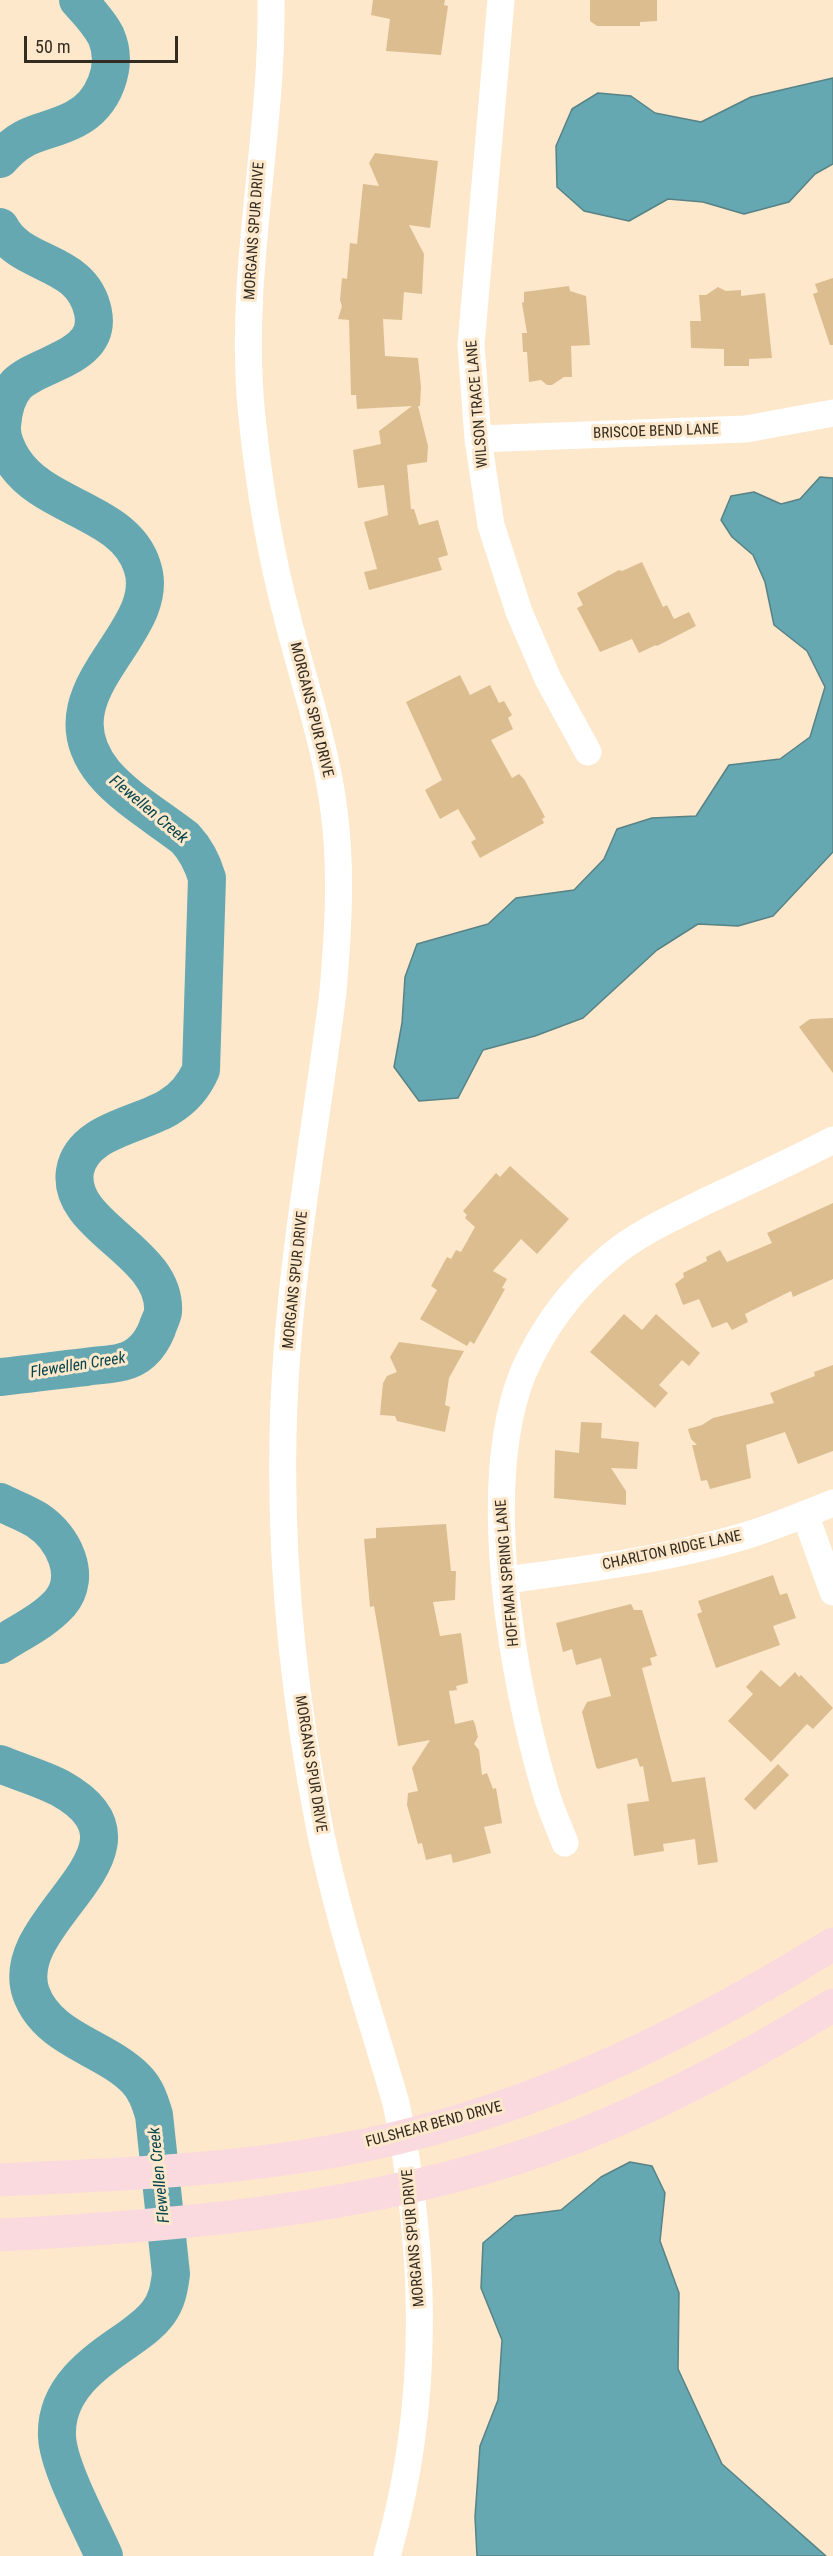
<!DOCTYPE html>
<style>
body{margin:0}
#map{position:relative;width:833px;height:2556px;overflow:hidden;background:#fde8cb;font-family:"Roboto Condensed",sans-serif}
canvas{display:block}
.scale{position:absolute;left:24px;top:36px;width:154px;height:27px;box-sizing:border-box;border:3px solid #332c21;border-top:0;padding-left:8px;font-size:18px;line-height:21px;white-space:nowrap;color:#332c21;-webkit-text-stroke:4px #fde8cb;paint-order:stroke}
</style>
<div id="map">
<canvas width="833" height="2556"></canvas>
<div class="scale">50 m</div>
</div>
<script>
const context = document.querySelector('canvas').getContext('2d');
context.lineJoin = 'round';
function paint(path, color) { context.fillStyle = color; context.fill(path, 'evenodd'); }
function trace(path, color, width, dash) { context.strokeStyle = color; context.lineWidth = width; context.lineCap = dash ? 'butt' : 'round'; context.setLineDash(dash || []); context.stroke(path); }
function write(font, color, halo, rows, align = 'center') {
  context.font = font + ' "Roboto Condensed",sans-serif'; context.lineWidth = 6; context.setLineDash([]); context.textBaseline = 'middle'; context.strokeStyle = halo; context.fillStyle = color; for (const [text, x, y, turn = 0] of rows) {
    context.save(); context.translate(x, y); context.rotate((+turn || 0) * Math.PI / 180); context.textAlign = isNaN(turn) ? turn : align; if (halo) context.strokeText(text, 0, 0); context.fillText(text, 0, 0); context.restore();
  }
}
const water = new Path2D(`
 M833,78V164L815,174L789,202L744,214L703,202L668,199L629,221L584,211L557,187L556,146L572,109L598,93L631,96L655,113L701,122L751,97Z
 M820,477L833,478V852L773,916L738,926L698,924L657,950L583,1018L535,1036L483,1050L458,1098L419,1101L394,1067L402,1023L405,977L417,944L488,924L516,898L574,890L604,859L617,829L652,818L696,816L729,765L780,759L810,737L825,687L807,651L774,625L765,582L753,555L732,537L721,520L731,496L754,492L781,504L800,499Z
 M630,2162L652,2166L665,2193L660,2241L679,2293L678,2369L722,2464L826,2556H477L475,2517L480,2446L498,2400L502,2340L481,2288L483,2243L515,2216L561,2210L601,2177Z`);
const river = new Path2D(`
 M0,159C26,129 44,135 75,119C104,104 119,66 106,36C99,22 88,11 78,0
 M0,227C21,268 82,258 93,312C102,358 40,362 17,384C7,395 3,411 2,426C1,438 7,450 13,460C44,509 124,510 142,566C166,634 37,691 104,773C124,797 159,818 185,838C196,850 202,861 207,878L201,1070C194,1086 184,1098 169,1107C141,1125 82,1130 75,1171C66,1227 167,1251 163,1312C162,1318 158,1324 157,1329C150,1346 139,1358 122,1362C111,1365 97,1365 86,1367C57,1370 29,1374 0,1377
 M0,1502C12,1508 26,1513 37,1520C63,1537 83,1576 60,1603C44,1621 20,1632 0,1645
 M0,1764C19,1772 41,1778 60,1788C172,1850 5,1918 31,1993C48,2040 105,2047 136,2079C146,2089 150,2102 154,2115L171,2274C169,2289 167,2301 158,2313C150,2324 138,2332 127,2340C93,2363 55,2390 57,2436C58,2467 91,2526 104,2556`);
const building = new Path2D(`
 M373,0H445L444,5L448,6L441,55L386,51L390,19L371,15Z
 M590,0H657V21L640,22V26H597L590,21Z
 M375,153L438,161L430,228L409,225L424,254L422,294L404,292L402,320L383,319L385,356L418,358L421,387L420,406H418L428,446L427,462L407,465L411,509H414L419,525L438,520L448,555L438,558L442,570L369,590L364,572L377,569L364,522L388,515L384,485L358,488L353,450L381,444L379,431L412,406L357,409L356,395H351L349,320L338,319L342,306L340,300L342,278L347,279L350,243L357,244L363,184L379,186L369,163Z
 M833,278V345H830L813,294L818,292L815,284Z
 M569,286L570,291L586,296L590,345L571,346L572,377H564L552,385H547L541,380L529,382L527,352H523L522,333H527L522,303L524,302V292Z
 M718,287L726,291L741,290V296L765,293L772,358L749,359V366H724V349L691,348L690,321H701L699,295H706Z
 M642,562L663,607L667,605L674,619L689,612L696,626L657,646L656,645L639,653L632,639L600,652L577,608L583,605L577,593L619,570L622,571Z
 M460,675L470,695L490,685L499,703L504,701L512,715L508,718L513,729L491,740L512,778L519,774L524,779L545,817L542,819L544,823L480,858L471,842L476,839L458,809L440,819L425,790L442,780L406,702Z
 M833,1018V1073L799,1027L810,1019Z
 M510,1166L569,1219L537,1254L521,1239L493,1271L507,1279L502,1288L505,1289L474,1344L470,1341L467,1346L420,1319L437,1290L431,1286L447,1257L451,1259L456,1250L461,1252L475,1227L465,1218L467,1215L463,1211L496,1173L500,1177Z
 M833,1203V1279L793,1297L791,1291L745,1314L748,1322L732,1330L727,1322L712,1328L699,1299L683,1305L675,1284L684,1277L683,1273L707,1261L706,1257L720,1250L727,1262L772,1243L767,1233Z
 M624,1314L642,1330L656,1314L700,1353L689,1366L682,1360L659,1385L668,1393L655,1408L590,1352Z
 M399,1342L464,1351L449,1378L445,1405L450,1407L445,1432L397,1421L395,1416L380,1415L383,1383L387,1376L397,1372L390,1357Z
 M833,1365V1451L798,1464L785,1432L746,1445L751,1478L710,1489L707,1480L701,1481L692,1445H697L691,1439L688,1429L702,1425L713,1418L774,1403L770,1393L815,1376L814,1372Z
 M581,1422L602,1423L601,1438L639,1442L637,1469L611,1468L626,1491V1505L554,1498L555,1450L579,1453Z
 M446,1524L451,1571H456L455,1600L433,1602L440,1636L461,1633L468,1683L456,1686L457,1690L449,1691L455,1724L473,1720L475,1724L478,1737L474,1744L479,1750L482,1775L487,1773L493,1789L496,1788L502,1823L484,1827L491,1853L453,1863L451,1854L426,1860L422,1843L418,1844L407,1805L408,1793L418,1791L412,1768L430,1740L398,1746L374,1606L370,1607L364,1539L376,1538V1528Z
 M773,1575L780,1595L787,1593L796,1618L773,1626L780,1645L716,1668L697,1614L702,1612L698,1601Z
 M631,1604L634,1610H642L657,1656L650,1658L652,1665L642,1668L672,1782L705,1777L718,1862L698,1865L695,1839L663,1844L664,1851L634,1856L627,1804L649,1801L643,1766L640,1767L637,1758L598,1769L596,1767L582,1712L587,1702L611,1696L601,1658L576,1665L572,1649L563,1652L556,1623Z
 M761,1670L780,1687L795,1672L799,1677L801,1675L833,1708L813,1729L807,1724L771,1762L728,1721L753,1694L746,1687Z
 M778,1764L789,1775L755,1810L744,1799Z`);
const minor = new Path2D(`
 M271,0C273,139 237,277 252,417C259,486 270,553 288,620C304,684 326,746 334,811C342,871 338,932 333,992C318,1112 296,1231 287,1352C275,1511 289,1674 320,1830C339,1923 370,2013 396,2103C427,2253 430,2408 387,2556
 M501,0L471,345L478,439L491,525L519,612L548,679L588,752
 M478,439L746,429L833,413
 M805,1514L833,1592
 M506,1580C588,1569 671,1559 751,1534C779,1525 806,1514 833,1503
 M565,1843C559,1827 551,1810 546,1793C512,1679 478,1485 523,1373C543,1327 573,1287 612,1255C639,1232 675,1217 706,1201C749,1181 791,1162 833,1140`);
const major = new Path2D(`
 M0,2180C111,2175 224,2171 334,2151C513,2120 680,2039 833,1944
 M0,2235C179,2226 371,2209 541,2150C643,2114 741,2062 833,2005`);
const streetNames = [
 ["MORGANS SPUR DRIVE",255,231,-86],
 ["WILSON TRACE LANE",478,404,-95],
 ["BRISCOE BEND LANE",656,432,-2],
 ["MORGANS SPUR DRIVE",311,710,76],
 ["MORGANS SPUR DRIVE",296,1280,-84],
 ["CHARLTON RIDGE LANE",672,1551,-12],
 ["HOFFMAN SPRING LANE",508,1573,-95],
 ["MORGANS SPUR DRIVE",310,1764,81],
 ["FULSHEAR BEND DRIVE",434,2125,-15],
 ["MORGANS SPUR DRIVE",414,2238,-95]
];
const waterNames = [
 ["Flewellen Creek",148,810,40],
 ["Flewellen Creek",78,1366,-9],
 ["Flewellen Creek",160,2175,-96]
];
paint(water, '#66a8b2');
trace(water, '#578386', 1.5);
trace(river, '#66a8b2', 38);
paint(building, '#dcbd90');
trace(minor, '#fff', 27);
trace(major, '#fadade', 33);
write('15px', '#332c21', '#fde8cb', streetNames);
write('italic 16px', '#04444c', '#fde8cb', waterNames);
</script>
